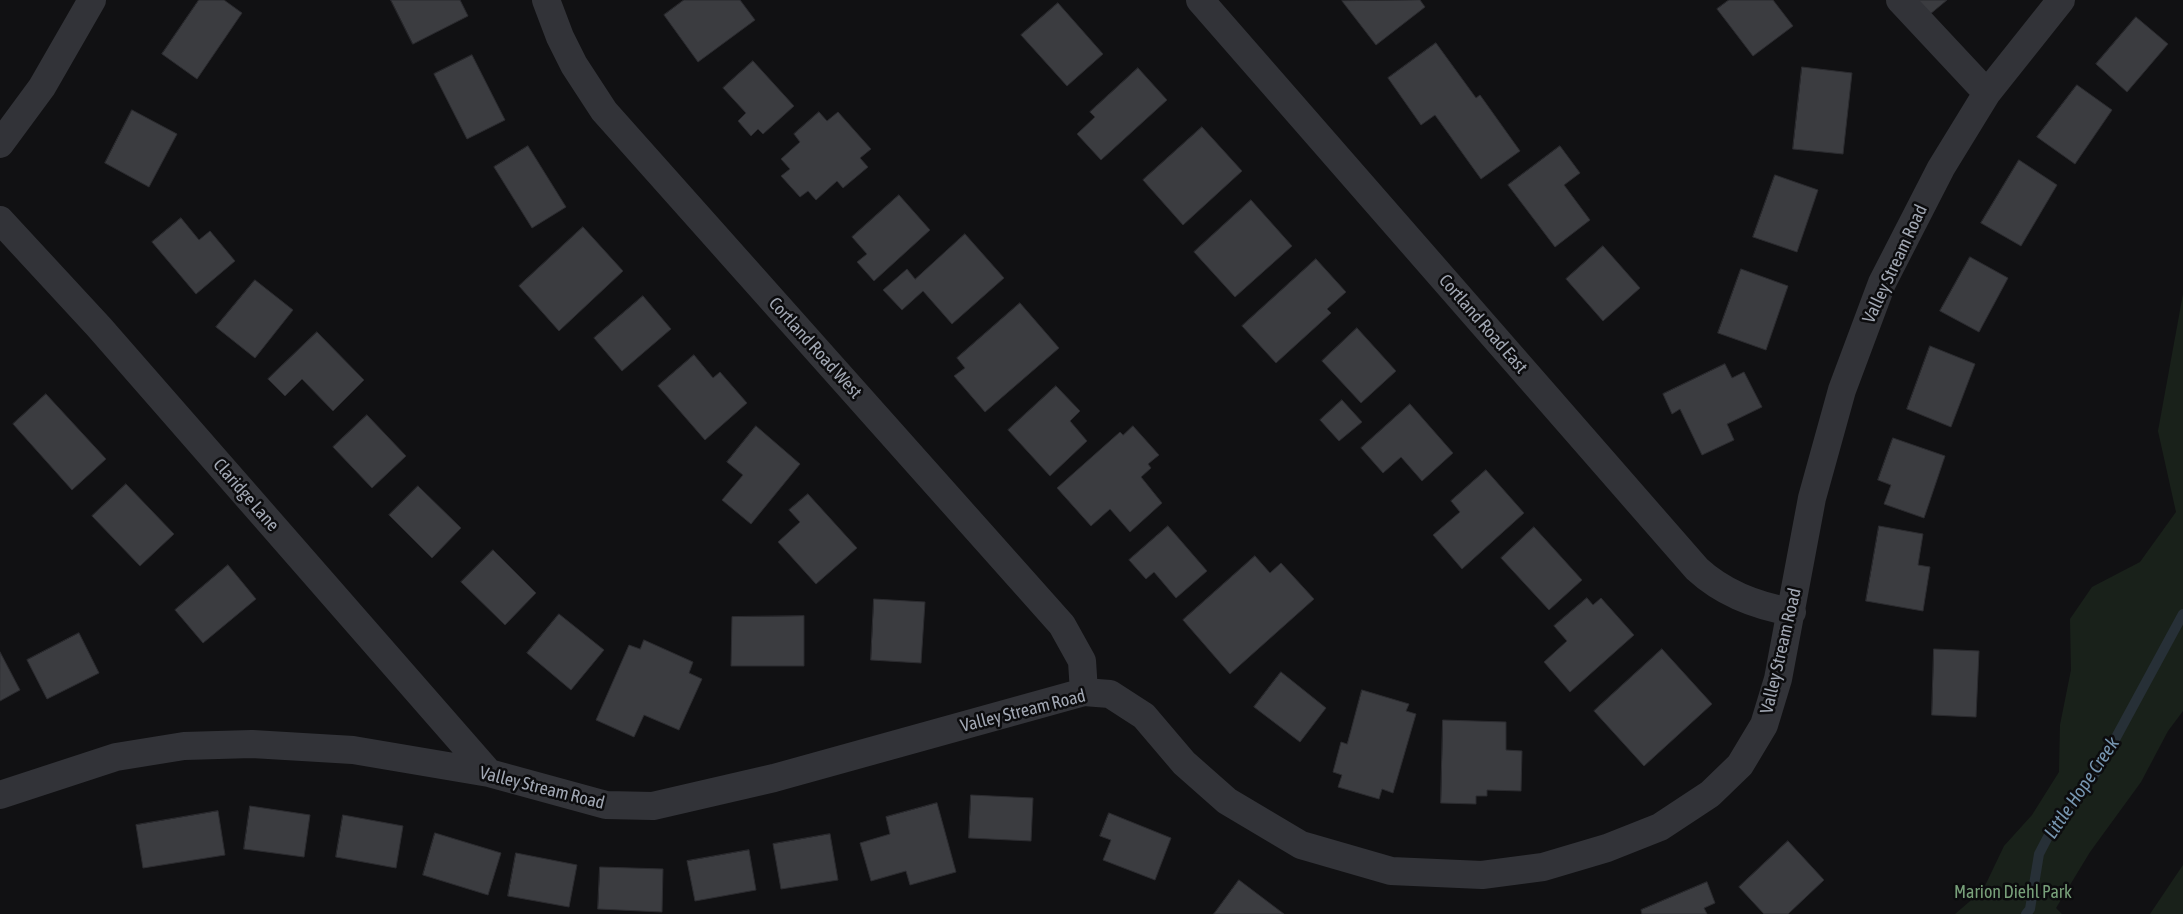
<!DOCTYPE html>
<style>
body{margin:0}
canvas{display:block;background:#111113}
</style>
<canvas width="2183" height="914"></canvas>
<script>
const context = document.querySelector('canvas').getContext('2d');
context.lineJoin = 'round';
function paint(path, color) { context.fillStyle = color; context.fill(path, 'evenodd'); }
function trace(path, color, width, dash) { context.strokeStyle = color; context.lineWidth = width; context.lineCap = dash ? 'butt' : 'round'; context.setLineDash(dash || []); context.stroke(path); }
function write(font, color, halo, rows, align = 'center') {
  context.font = font + ' "Asap Condensed",sans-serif'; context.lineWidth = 5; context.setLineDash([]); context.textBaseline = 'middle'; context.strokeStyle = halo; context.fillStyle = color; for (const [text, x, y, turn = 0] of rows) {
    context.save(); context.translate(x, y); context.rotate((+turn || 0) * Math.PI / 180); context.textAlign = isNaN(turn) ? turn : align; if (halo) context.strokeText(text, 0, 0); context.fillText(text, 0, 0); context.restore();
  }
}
const green = new Path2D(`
 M2183,294V711L2168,731L2141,782L2090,852L2056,908L2062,914H1955L1983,890L2004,846L2032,815L2059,772L2060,725L2071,670L2070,619L2092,587L2140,562L2176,512L2158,431Z
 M2183,865V914H2150Z`);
const stream = new Path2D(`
 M2026,914L2030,909L2039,854L2051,831L2100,767L2183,614`);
const building = new Path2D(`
 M199,0H224L242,13L197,79L162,54Z
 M391,0H460L468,16L413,44Z
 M684,0H740L755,20L698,62L664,15Z
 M1420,0L1425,7L1376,45L1342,1Z
 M1729,0H1773L1793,26L1753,56L1717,9Z
 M1916,0H1947L1929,15Z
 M1058,3L1103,54L1067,86L1021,35Z
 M2136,17L2168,44L2127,92L2096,64Z
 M1436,43L1476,98L1480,95L1520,151L1481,179L1435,115L1421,125L1388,78Z
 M472,55L505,120L467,139L434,74Z
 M753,61L794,106L763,134L758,129L751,136L738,121L746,113L723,88Z
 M1802,67L1852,73L1843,154L1793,149Z
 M1138,68L1167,100L1101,160L1077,134L1095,117L1090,112Z
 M2077,85L2112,110L2075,164L2037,137Z
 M132,110L177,134L149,187L105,163Z
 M819,112L827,121L838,112L871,149L860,158L868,167L843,188L837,181L816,200L808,191L800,197L781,176L790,169L781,159L800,142L794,134Z
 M1202,127L1242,171L1183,225L1143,180Z
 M528,146L566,207L532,228L494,167Z
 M1560,146L1580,173L1564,185L1590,220L1555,247L1508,185Z
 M2019,160L2057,185L2021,246L1981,223Z
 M1775,175L1818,190L1797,252L1753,237Z
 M899,195L930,230L874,281L857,262L867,254L852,237Z
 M1251,200L1292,246L1235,297L1194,252Z
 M181,218L199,240L210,231L235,261L196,294L152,242Z
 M583,227L623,271L559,331L519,286Z
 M965,234L1004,278L952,324L923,291L902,310L883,290L907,269L915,279Z
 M1603,246L1640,288L1603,321L1566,279Z
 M1970,257L2008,278L1979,332L1940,311Z
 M1316,259L1346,292L1327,309L1331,313L1276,363L1242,326Z
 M1741,269L1788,286L1766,350L1718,333Z
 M255,280L293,310L255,358L216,327Z
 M643,296L671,329L622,371L594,338Z
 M1020,303L1059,348L985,412L954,376L965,368L957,358Z
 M1357,328L1396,371L1361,403L1322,361Z
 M317,332L364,380L333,411L302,379L285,396L268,379Z
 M1930,346L1975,364L1951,427L1907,409Z
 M694,355L713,378L720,372L747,403L705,440L658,386Z
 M1725,364L1732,378L1744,372L1762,407L1727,424L1734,440L1702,455L1680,409L1672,414L1663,394Z
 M1056,386L1080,411L1070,421L1087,441L1050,476L1008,430Z
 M46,394L106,459L72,490L13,424Z
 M1342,400L1362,422L1339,441L1320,420Z
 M1410,404L1453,453L1422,481L1401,457L1383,473L1361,448Z
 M367,415L406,456L372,488L333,447Z
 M756,426L800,464L751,524L722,500L743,475L727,462Z
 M1133,426L1159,455L1148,464L1151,468L1141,477L1162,503L1130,532L1110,509L1091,526L1057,488L1120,432L1123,435Z
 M1893,438L1945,456L1924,518L1884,504L1891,485L1878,480Z
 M1486,470L1524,513L1462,569L1433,535L1460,512L1451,501Z
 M126,484L174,534L140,566L92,516Z
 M418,486L461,528L432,558L389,515Z
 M808,494L857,548L816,584L778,542L800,522L789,510Z
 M1168,526L1207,571L1176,598L1154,572L1146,579L1129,560Z
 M1879,526L1923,534L1918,565L1930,567L1923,611L1866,601Z
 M1534,527L1582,580L1549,610L1501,558Z
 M493,550L536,593L505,625L461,582Z
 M1255,556L1270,573L1281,563L1314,599L1230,674L1183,620Z
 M228,565L256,599L203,643L175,610Z
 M1587,598L1593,605L1601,598L1634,635L1570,692L1544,662L1567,641L1554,626Z
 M874,599L925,602L921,663L871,660Z
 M559,614L604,650L571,690L527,653Z
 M804,616V666H731L732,617Z
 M79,633L99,673L47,699L27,660Z
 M644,640L693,662L689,673L702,679L679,730L644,715L634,737L596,720L629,645L640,649Z
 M1662,649L1712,704L1644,766L1594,711Z
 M1934,649L1979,651L1976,717L1932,715Z
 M0,652L20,690L0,701Z
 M1281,672L1326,708L1300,742L1254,707Z
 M1362,690L1409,704L1406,711L1416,714L1393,793L1382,789L1379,799L1338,787L1342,775L1333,772L1341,742L1347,744Z
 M1443,720L1506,722V750L1522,751L1521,791L1487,790V796H1476V804L1441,803Z
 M971,795L1033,798L1031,841L969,838Z
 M937,803L956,872L910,885L906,871L871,881L860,843L890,834L886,817Z
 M250,806L310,815L304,857L244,849Z
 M218,811L225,855L143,868L136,825Z
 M1109,813L1171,838L1155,880L1103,860L1111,840L1100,836Z
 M343,815L403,826L396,868L336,857Z
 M435,833L501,853L488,895L423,875Z
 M830,834L838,880L781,889L773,844Z
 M1788,841L1824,880L1788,914H1764L1739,887Z
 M749,850L756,890L695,901L687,861Z
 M516,853L577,865L569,907L508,896Z
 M600,867L663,869L662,912L598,909Z
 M1239,880L1284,914H1214Z
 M1707,882L1715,903L1704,908L1707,914H1642L1641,910Z`);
const minor = new Path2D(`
 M546,0L560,37L574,65L604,111L1062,625L1082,661L1084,692
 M1200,0L1697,569C1723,593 1757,606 1792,612
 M1900,0L1987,93
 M0,144L42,87L92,0
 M0,220L99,327L489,773
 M0,795L116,757L184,746L252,744L353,750L489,773L606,805L653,806L774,778L1084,692L1110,694L1144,716L1184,763L1227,801L1301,845L1391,871L1482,875L1543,867L1607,848L1660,827L1710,794L1740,765L1764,725L1778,679L1812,498L1842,390L1882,283L1941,168L1987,93L2061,0`);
const streetNames = [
 ["Valley Stream Road",1895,264,-65],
 ["Cortland Road East",1483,324,49],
 ["Cortland Road West",815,348,48],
 ["Claridge Lane",246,495,49],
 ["Valley Stream Road",1781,651,-77],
 ["Valley Stream Road",1023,711,-14],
 ["Valley Stream Road",542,788,14]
];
const parkNames = [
 ["Marion Diehl Park",2013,892]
];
const waterNames = [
 ["Little Hope Creek",2082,788,-56]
];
paint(green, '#19211a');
trace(stream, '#273037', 10);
paint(building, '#3b3c40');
trace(building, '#2b2b2f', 1);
trace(minor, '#323338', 28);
write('18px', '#a2a8b4', '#0c0c0e', streetNames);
write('18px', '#78a07a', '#0c0c0e', parkNames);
write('italic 19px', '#7796b1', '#0c0c0e', waterNames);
</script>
